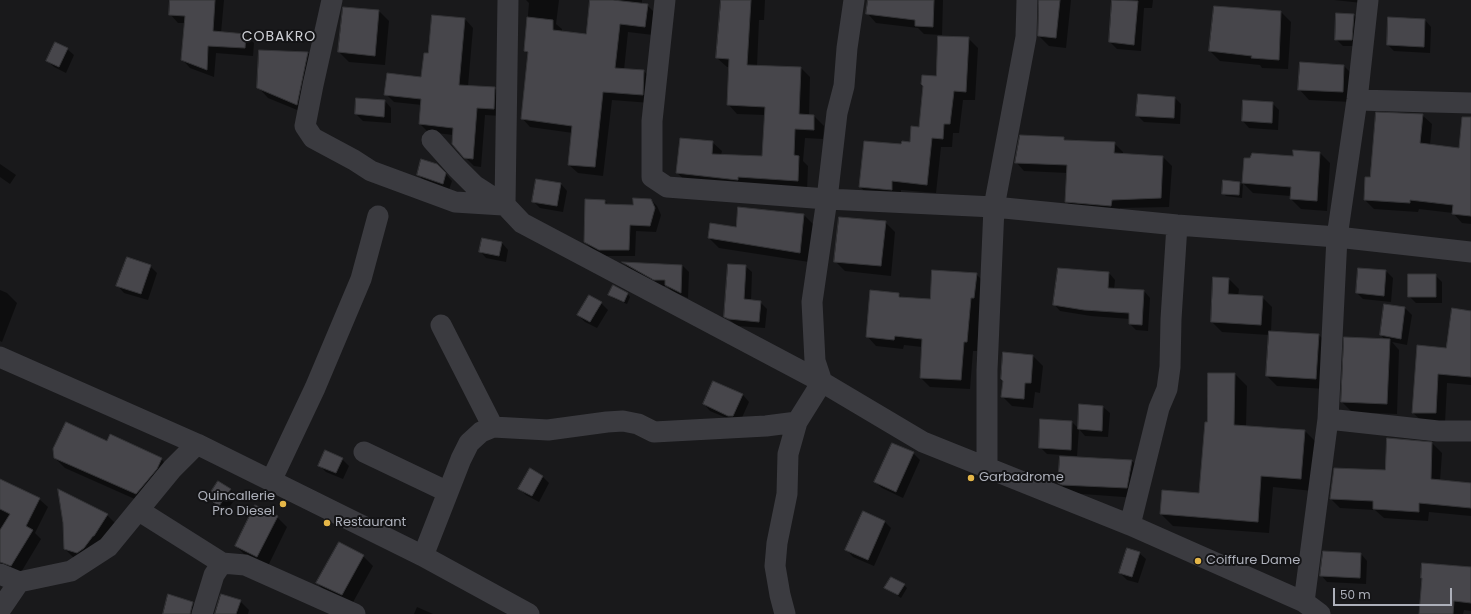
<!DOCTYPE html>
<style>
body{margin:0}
#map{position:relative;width:1471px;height:614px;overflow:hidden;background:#19191b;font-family:Poppins,sans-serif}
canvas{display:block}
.scale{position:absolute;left:1333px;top:588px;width:119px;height:18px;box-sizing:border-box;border:2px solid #adb0ba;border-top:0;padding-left:5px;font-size:12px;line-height:14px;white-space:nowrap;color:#adb0ba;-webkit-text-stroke:3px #141416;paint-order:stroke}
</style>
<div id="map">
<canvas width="1471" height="614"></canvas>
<div class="scale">50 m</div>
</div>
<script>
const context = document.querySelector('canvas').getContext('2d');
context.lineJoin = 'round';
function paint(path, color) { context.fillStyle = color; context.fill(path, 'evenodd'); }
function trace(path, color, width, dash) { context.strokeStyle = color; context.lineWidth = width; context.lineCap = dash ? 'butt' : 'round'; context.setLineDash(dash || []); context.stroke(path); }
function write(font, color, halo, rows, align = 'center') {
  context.font = font + ' Poppins,sans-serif'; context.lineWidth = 4; context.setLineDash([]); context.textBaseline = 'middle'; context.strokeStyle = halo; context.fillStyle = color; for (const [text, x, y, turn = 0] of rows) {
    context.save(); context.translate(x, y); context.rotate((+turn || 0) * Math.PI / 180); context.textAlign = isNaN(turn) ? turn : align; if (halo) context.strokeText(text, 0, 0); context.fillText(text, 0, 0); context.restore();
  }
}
const shadow = new Path2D(`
 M171,0H224L221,33L246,35L254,43L253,56L216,53L214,77L190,68L182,59L185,23H178L170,14Z
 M526,0H559L556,24L562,29V32L586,35L591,0H642V4L647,5L656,14L653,35L628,32L624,70L644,71L652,80L651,103L612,100L603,176L578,173L569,165L573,133L530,127L522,118L529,55L525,51L529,3Z
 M721,0H765L764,20H759L757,66L801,68L810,77L809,116H814L824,126L823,139L805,138L803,161L808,166L807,190L687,182L677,173L712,142L722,151L721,155L763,157L765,115L737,114L728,104L729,67H727L717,58Z
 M869,0H943L942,35L924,34L918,28L876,23L868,14Z
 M1040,0H1071L1066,48L1049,46L1039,36Z
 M1113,0H1153L1152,8H1144L1141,51L1117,49L1110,42Z
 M1334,0H1362V3Z
 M1215,7L1281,12L1291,22L1288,69L1262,68L1260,65L1220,61L1210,51Z
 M379,11L389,21L385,65L349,62L339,52Z
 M1337,14L1354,15L1361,22L1358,46H1343L1336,39Z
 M465,19L473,28L468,86L494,88L503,96L502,116L485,115L481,167L474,166L465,157L453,135L428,132L420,124L422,105L394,102L386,94L422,78L429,54Z
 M1425,20L1431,27L1430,53L1394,51L1388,45Z
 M968,38L978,48L975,100H963L959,133H953L952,147H941L936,193L901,190V199L870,196L860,187L902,145L911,143L920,128L937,78Z
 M67,49L74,55L66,73L54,67L47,60Z
 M308,53L318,63L307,114L268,98L258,87Z
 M1344,66L1354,76L1352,102L1309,100L1299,89Z
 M1175,98L1181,104L1180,124L1144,122L1137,115Z
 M385,101L391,108V123L363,121L356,114Z
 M1244,101L1272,103L1279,110L1278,130L1249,128L1243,121Z
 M1422,115L1432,124L1430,145L1460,149L1463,117H1471V224L1462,223L1453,213L1419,209L1418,212L1374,209L1365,200L1370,178Z
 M1064,138L1067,141L1114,143L1123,152V154L1163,157L1172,166L1169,207L1120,208L1119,215L1075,210L1066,202L1068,173L1024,171L1016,162Z
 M1320,153L1330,163L1327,211L1301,209L1291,199V196L1253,193L1243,183L1242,198L1226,196L1223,193L1240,182L1242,185L1245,159L1293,158Z
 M0,164L16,175L10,184L0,177Z
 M444,172L452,181L449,190L425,181L418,175Z
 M561,184L567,191L563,212L540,208L533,201Z
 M651,200L657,206L661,215L656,232L636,231L635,256H606L591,248L585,242L605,201L609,205L634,206Z
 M804,215L814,225L809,262L719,248L709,238L737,228Z
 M885,222L895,232L891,276L845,271L835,261Z
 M502,243L508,250L506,262L486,258L480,251Z
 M624,263L682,265L689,272L688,298L673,292L667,286H662L629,269Z
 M150,266L157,273L148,300L124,293L118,286Z
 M745,266L752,272L751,301L760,302L767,309L765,328L737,326L725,316Z
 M1386,271L1393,278L1391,302L1363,299L1357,293Z
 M1109,273L1115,280L1114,290L1144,291L1150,298L1148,331L1136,330L1130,324V319L1091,316L1060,311L1054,304Z
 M976,274L986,284L980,307L977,351H973L970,389L930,387L921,378L922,347L904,345L903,349L876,346L867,336L899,294L902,298L931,300Z
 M1435,275L1442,282V303H1416L1409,296Z
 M1214,278L1229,279L1239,289L1238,296L1262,297L1272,307L1271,332L1319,335L1329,345L1326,389L1277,386L1267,376L1269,335L1222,332L1212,322Z
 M0,290L7,293L17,303L2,342L0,341Z
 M627,293L630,297L627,304L613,298L610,295Z
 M601,303L608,310L597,328L585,322L578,315Z
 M1405,308L1412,315L1407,345L1392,342L1399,350L1397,414L1352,412L1342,402L1385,340L1381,335Z
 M1471,312V385L1447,383L1445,423L1423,422L1413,413L1447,349Z
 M1033,356L1043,366L1040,393L1035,392L1033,408L1012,406L1002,396Z
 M1235,374L1247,386L1246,427L1305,431L1317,443L1313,491L1273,487L1269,533L1173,526L1161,514L1199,494L1208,424Z
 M714,382L743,395L749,402L740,422H736L710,411L704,404Z
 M1103,407L1110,413L1108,437L1085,436L1079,429L1077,456L1047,454L1040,447L1041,420L1072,422L1079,429Z
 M107,442L161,459L171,469L146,504L65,468L55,458Z
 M1432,443L1442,453L1440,481L1471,484V516L1429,512L1428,521L1384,518L1375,510L1340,508L1331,499L1386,471Z
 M913,453L920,460L903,498L882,488L875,482Z
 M1061,457L1132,461L1142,471L1137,498L1069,493L1059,483Z
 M342,459L349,466L343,479L326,472L319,465Z
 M530,470L543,477L549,483L539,502L526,495L520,489Z
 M0,481L39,499L48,507L35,533L41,539L20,574L0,566Z
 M230,489L237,496L226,512L214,504L208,498Z
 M59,491L107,515L116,524L102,544L74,558L65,549L64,523Z
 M277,517L287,527L268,566L246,556L236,546Z
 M885,522L891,528L874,566L853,557L847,550Z
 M1139,553L1146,559L1138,583L1127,580L1120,573Z
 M1361,554L1367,561L1366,584L1327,582L1321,575Z
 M363,556L373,566L352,604L327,593L317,583Z
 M1471,568V611L1464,610L1463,614H1420Z
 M904,585L907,588L901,598L886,588Z
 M240,601L249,610L248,614H216Z
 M191,602L198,609L197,614H164Z
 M417,607L433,614H414Z`);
const building = new Path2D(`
 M170,0H215L213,31L246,34L245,48L208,46L207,70L181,60L185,16L169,15Z
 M590,0H613L648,4L645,27L620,24L615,68L644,70L643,95L603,92L595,167L568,165L572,126L521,119L528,52L524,51L527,17L553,20V30L586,34Z
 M721,0H751L747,65L801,67L799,114L814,115V130L795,129L794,155L799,156L798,181L738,177V180L676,173L680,138L713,141L712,154L762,156L765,107L727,105L729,59L716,58Z
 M868,0H934L933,27L915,26V20L866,14Z
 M1039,0H1060L1056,38L1038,36Z
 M1112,0L1138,1L1134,45L1109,42Z
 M1214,6L1281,11L1279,60L1251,58L1252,56L1209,51Z
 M343,7L379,10L375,56L338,52Z
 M1336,13L1354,14L1352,40H1335Z
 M432,15L465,18L459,85L495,87L494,109L477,108L473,159L464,158L452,144L453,128L419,124L421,99L384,95L387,73L421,77L424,53H428Z
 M1388,17L1425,19L1424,47L1387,45Z
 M938,36L969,37L966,92L954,91L950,124H944L943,139L932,138L927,185L892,181V190L859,187L864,141L901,144L902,141L910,142L911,126L919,127L923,86L921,84L922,75L936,76Z
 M55,42L68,48L59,67L46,61Z
 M259,50L308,52L297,105L257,88Z
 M1300,62L1344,65L1343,92L1298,90Z
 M1138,94L1175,97L1174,118L1136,116Z
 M356,98L385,100L384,117L355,114Z
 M1243,100L1273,102L1272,123L1242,121Z
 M1376,112L1423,114L1420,143L1459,148L1462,117H1471V216L1452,214L1453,205L1410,200V203L1364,200L1365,177H1370Z
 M1020,135L1064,137V140L1115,142L1114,153L1163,156L1161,198L1112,200L1111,206L1065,202L1067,165L1015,163Z
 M1293,150L1320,152L1317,201L1290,199L1291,187L1242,183L1244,158H1250L1252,153L1293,156Z
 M421,159L437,164L446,173L443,184L417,175Z
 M536,179L561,183L557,206L532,202Z
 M1223,180L1240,182L1239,195L1222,194Z
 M633,198L651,199L655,208L650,226L630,225L629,250H599L584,242L585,199L605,200V204L633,205Z
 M738,207L804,214L800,253L708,238L710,223L736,227Z
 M839,217L886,221L881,266L834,262Z
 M482,238L502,242L499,256L479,252Z
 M127,257L151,265L141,294L116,286Z
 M622,262L682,265L681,293L665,285V280H654Z
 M728,264L746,265L744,299L761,301L759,322L729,319L724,317Z
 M1058,268L1109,272L1108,288L1144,290L1142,325L1129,324V313L1084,310L1053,305Z
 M1358,268L1386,270L1384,296L1356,293Z
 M932,270L977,273L974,298H971L967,342H964L961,380L920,378L922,339L895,336L894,340L866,337L870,290L899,293V297L930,299Z
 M1408,274H1436V297H1408Z
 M1213,277L1229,278L1228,294L1263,296L1261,325L1211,322Z
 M613,285L628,293L624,302L608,295Z
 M589,295L602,302L590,322L577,315Z
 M1384,304L1405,307L1401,339L1380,335Z
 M1452,308L1471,311V377L1438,374L1436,413H1412L1417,345L1446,348Z
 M1269,331L1319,334L1316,379L1266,376Z
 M1344,337L1390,339L1387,404L1341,402Z
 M1003,352L1033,355L1031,383H1025L1024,399L1001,397L1003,381L1001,379Z
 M1208,373H1235L1234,425L1305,430L1301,479L1261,476L1258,522L1160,514L1162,490L1199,493L1205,422H1207Z
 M713,381L743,394L733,416H728L703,404Z
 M1079,404L1103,406L1102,431L1078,429Z
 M1040,419L1072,421L1071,450L1039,448Z
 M66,422L107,441L110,434L162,458L157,469L136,494L54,458L53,449Z
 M1387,438L1432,442L1431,479L1471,483V508L1419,503V512L1373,509V501L1330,499L1334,468L1385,470Z
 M892,443L914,452L896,492L874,482Z
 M325,450L343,458L336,473L318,466Z
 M1060,456L1132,460L1127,488L1062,485L1058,483Z
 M530,468L543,476L532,496L518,489Z
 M0,479L40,498L26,526L33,530L11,566L0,562V530L10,514L0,509Z
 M218,481L231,489L219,506L207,498Z
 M58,489L108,514L94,536H93L84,548L77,553L64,549L63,523Z
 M255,505L278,516L257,557L235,546Z
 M863,511L885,521L868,560L845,550Z
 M339,542L364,555L342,595L316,583Z
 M1127,548L1140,552L1132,577L1119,573Z
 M1323,551L1361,553L1360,578L1320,576Z
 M1422,563L1471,567V603L1454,601L1453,614H1419L1422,578H1421Z
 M891,577L905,584L898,595L884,588Z
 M168,594L193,602L190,614H163Z
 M221,594L241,600L236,614H215Z`);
const minor = new Path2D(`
 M332,0L313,85L305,126L313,138L354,160L371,171L455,202L503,205
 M665,0L652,121V177L667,187L827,199L994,207L1177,225L1337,237L1471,252
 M1357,100L1471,103
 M432,140L457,168L474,185L505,205L522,223L822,382L923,442L1130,525L1304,602L1320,614
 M505,205L508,0
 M441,325L493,427
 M0,357L197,444L423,556L529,614
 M1328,419L1438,431H1471
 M364,452L448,492
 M987,467V370L994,207L1026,37L1027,0
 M271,481L315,388L361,279L378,216
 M138,510L222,563
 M1130,525L1159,408L1167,389L1170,367L1171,319L1177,225
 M423,556L461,459L469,443L481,432L493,427L548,430L607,422L623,421L638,424L654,432L766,426L797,422
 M0,574L19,582
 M1304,602L1328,419L1337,237L1357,100L1368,0
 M0,610L19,582L71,571L108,547L172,469L197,444
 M202,614L214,575L222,563L245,565L355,614
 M785,614L780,595L775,566L777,543L787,494L788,454L797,422L822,382L815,361L812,302L827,199L837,113L844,86L847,48L854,0`);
const markers = [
 [971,478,4,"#e5b648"],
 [283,504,4,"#e5b648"],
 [327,523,4,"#e5b648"],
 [1198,561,4,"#e5b648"]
];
const poiNames = [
 ["Garbadrome",979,478],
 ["Quincallerie",275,497,"right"],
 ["Pro Diesel",275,512,"right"],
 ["Restaurant",335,523],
 ["Coiffure Dame",1206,561]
];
const neighbourhoodNames = [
 ["COBAKRO",279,37]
];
paint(shadow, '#0007');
paint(building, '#47464b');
trace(building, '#343437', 1);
trace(minor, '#3b3b40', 21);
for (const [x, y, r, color] of markers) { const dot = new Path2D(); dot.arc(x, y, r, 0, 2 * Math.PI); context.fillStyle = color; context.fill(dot); trace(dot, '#141416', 1.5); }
write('13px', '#adb0ba', '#141416', poiNames, 'left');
context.letterSpacing = '1px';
write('14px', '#ced0d6', '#141416', neighbourhoodNames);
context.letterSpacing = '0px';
</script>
